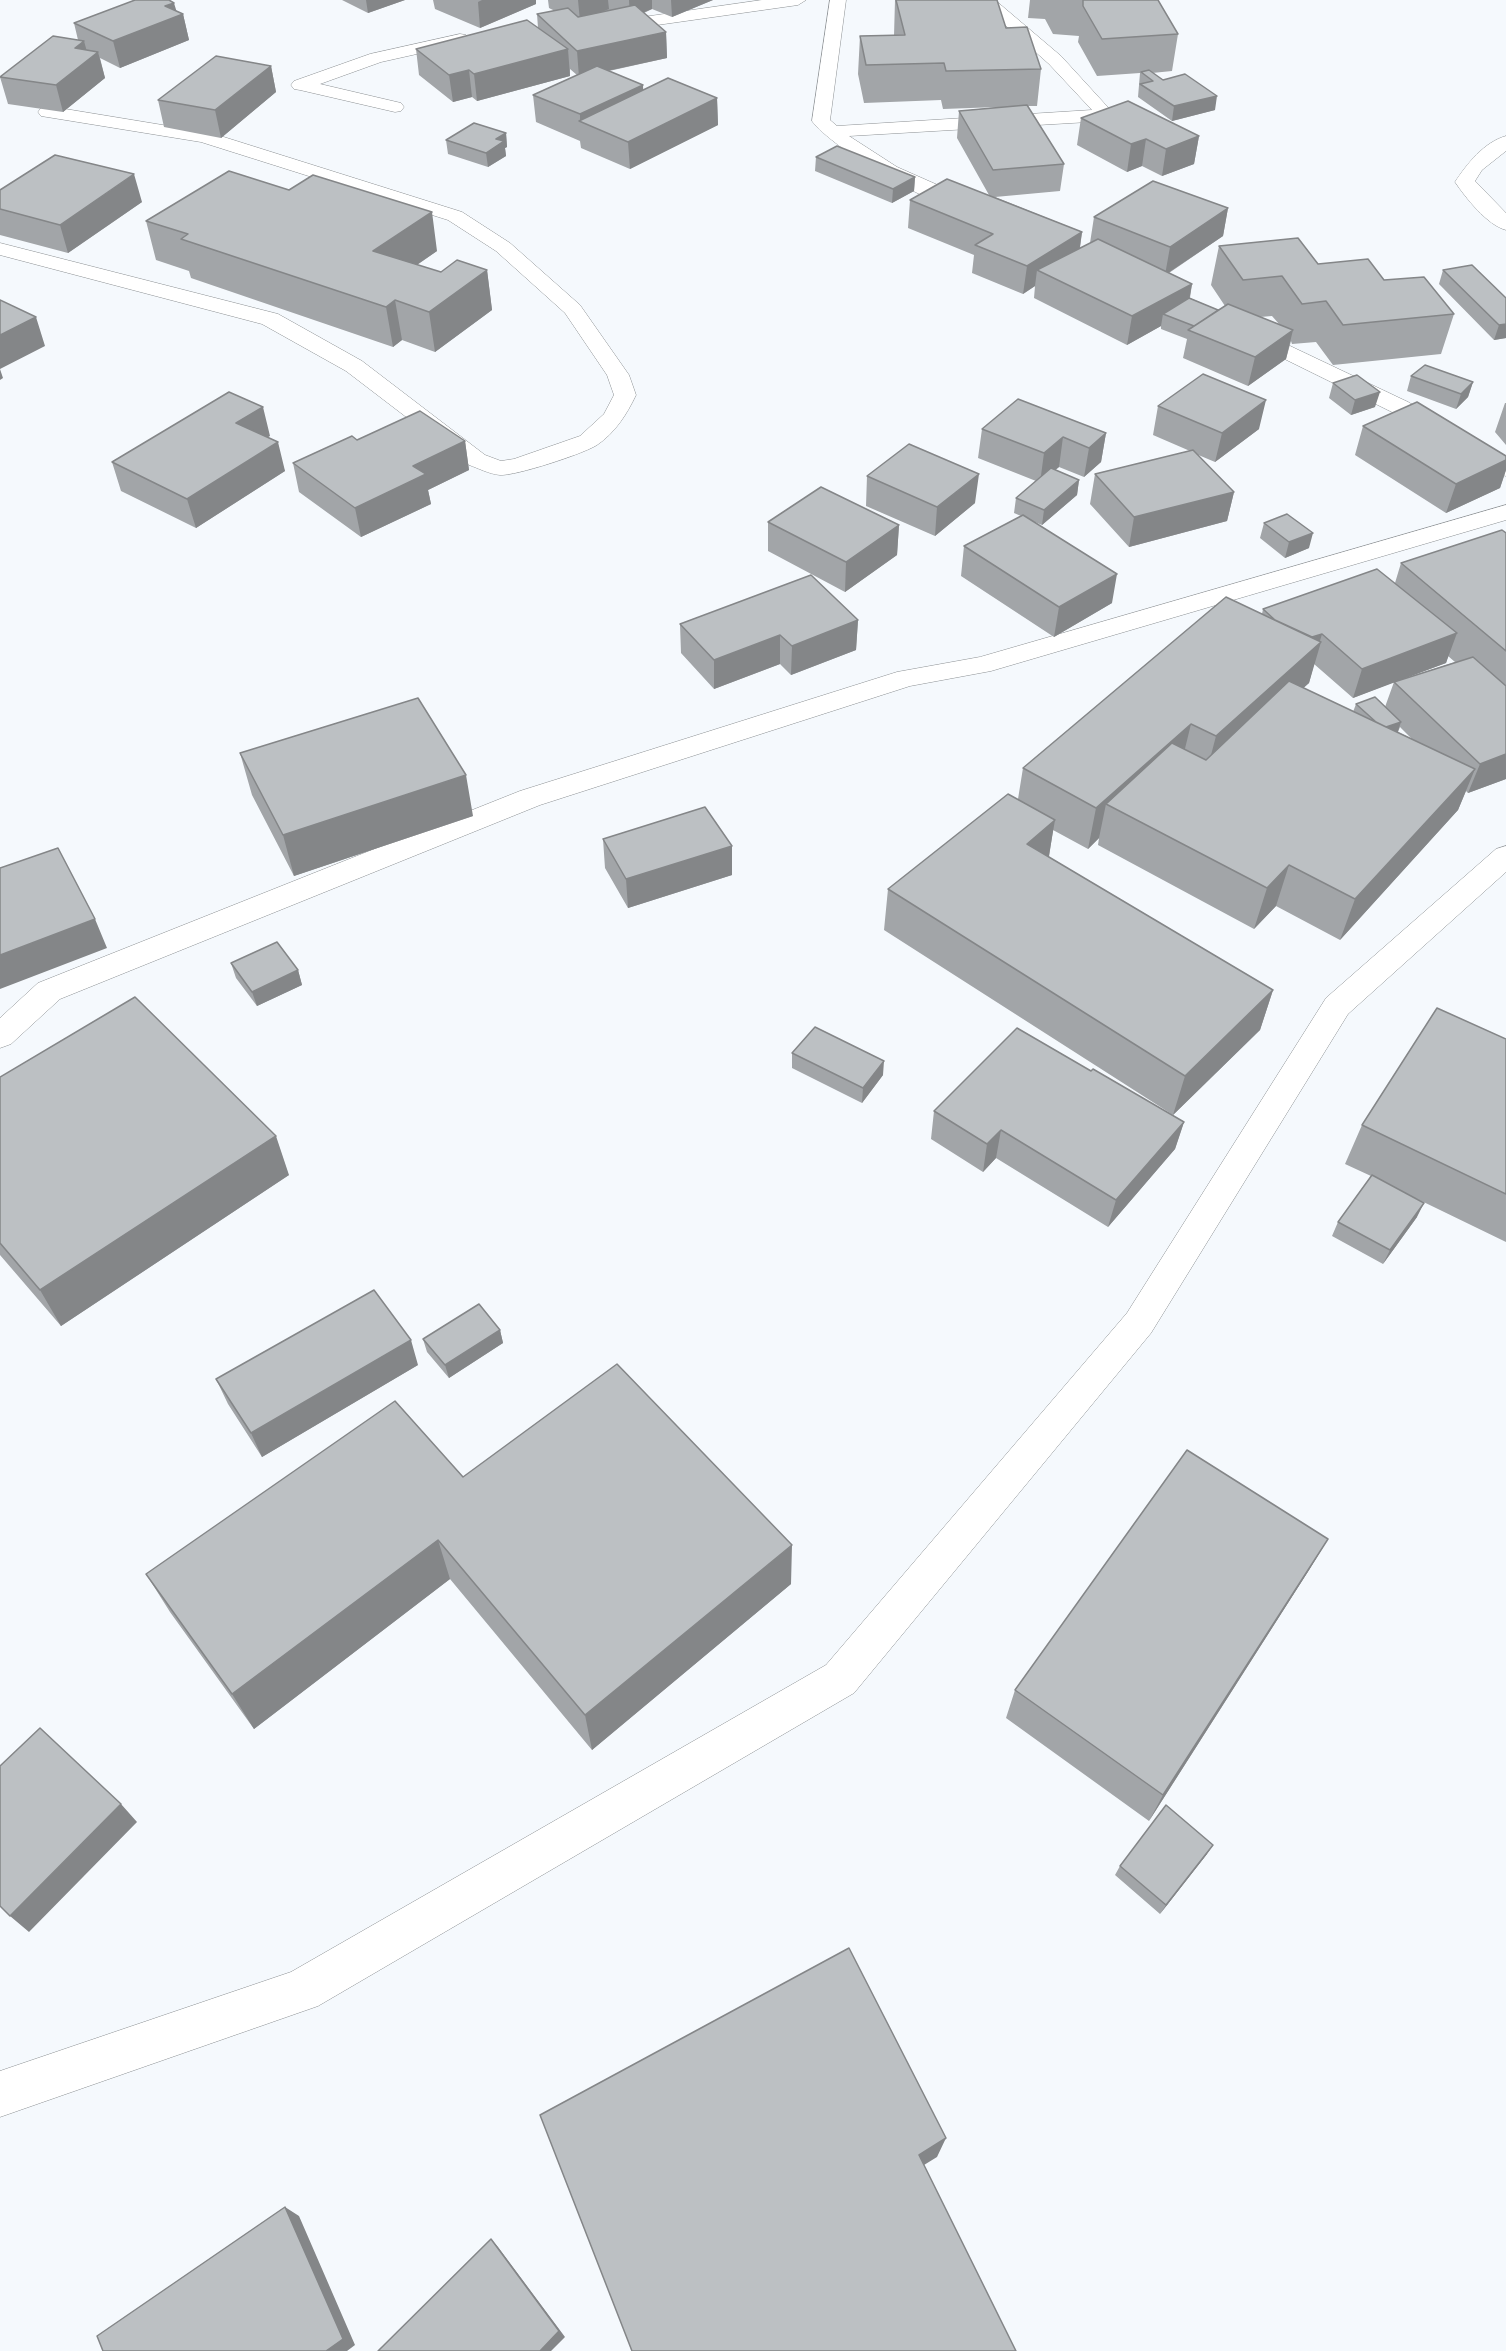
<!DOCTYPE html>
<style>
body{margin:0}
canvas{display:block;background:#f5f9fd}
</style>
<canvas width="1506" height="2351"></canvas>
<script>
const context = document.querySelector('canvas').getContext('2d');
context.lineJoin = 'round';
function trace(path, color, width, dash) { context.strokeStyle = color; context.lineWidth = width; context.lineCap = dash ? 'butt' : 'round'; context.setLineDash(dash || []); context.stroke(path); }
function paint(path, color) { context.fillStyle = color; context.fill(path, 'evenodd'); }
const minor = new Path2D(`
 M762,0H806L798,5L643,27L603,26L600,22L603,18L643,17Z
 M830,0H846L830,120L837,126L1092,110L1049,64L977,0H995L1061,56L1115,115L1113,119L1106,121L849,136L897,167L976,202L979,206L976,210C946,218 830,147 812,121Z
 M460,34L466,35L469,39L466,43L381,62L320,84L401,103L404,107L401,111L395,112L300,90L294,89L291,85L294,81L370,54Z
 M47,106L211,133L462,212L510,243L580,305L629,375L636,395C627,414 615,433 597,445C583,454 515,476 500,475C489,474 478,468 469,465L346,371L262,324L0,255V243L278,314L362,361L485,455L501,461L514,459L580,436L604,414L614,395L607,375L565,313L496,251L448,220L201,142L41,116L38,112L41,108Z
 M1506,136V151L1482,170L1475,181L1506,213V230C1487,225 1466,198 1455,182C1467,164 1484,142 1506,136Z
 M1248,326L1408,402L1506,459V476L1498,474L1392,412L1240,337L1237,332L1240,327Z
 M1506,505V520L991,671L910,686L540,805L60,999L11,1044L0,1048V1018L38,983L520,791L897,672L980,657Z
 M1506,846V872L1348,1014L1151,1333L854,1693L318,2006L0,2117V2071L291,1972L826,1665L1127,1313L1326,998L1496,849Z`);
const wall = new Path2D(`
 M342,0H405L368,13Z
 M433,0H536V4L480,28L435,9Z
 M548,0H713L672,17L652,9L644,13L666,32L667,58L609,71L643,90L717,98L718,125L630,169L581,148L580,141L536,122L533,95L577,75L570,69V76L477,101L472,97L453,102L419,75L416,49L538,28L537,14L555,11L549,8Z
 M895,0H997L1006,28L1041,69L1037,106H1028L1064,164L1060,191L995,197L1082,232L1080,248L1090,243L1094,217L1228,208L1223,236L1169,273L1192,284L1190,298L1218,310L1225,306L1211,285L1219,246L1318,264L1384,280L1454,314L1441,354L1333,365L1316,342L1292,344L1291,341L1286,359L1248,386L1183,358L1187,339L1161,329V326L1127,345L1034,298L1035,286L1023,294L972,273L974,255L908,228L910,200L989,195L957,138L959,111L998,107L943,109L941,100L864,103L858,74L860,36H894ZM1272,316L1279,324L1260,317Z
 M1030,0H1158L1178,34L1172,71L1152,73L1215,110L1172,121L1138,97L1140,73L1097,76L1078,42L1079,36L1053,34L1045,19L1028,18Z
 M176,11L183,14L189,40L120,68L100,58L105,78L63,112L8,104L0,77L78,40L74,23Z
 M271,66L276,92L221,138L164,127L158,100Z
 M1081,118L1199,136L1194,164L1162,176L1142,166L1127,172L1077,145Z
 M506,133L507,147L505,148L506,156L488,167L448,154L446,140Z
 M816,157L915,177L914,191L892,203L815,171Z
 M0,190L142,202L68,253L0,235Z
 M146,221L437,251L417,265L441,272L487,270L492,310L435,352L402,340L393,347L191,278L189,271L156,260Z
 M1472,265L1506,338L1494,340L1439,284L1443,270Z
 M1411,376L1473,382L1468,397L1456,409L1407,391Z
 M1333,383L1375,407L1351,415L1329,398Z
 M1505,403H1506V445L1495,432Z
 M1158,406L1259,429L1215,462L1196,454L1234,492L1227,521L1129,547L1090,504L1095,474L1190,451L1153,435Z
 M1363,426L1506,456V470L1500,488L1446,513L1355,455Z
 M982,429L1106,433L1101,462L1084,477L1059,467L1055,470L1079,480L1077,495L1042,525L1030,520L1112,603L1054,637L961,576L964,546L1021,516L1014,513L1016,498L1036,481L978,458Z
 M270,436L267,437L285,471L196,528L121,491L112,462Z
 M357,440L465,441L469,470L428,490L431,504L361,537L299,492L293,463Z
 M867,476L975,503L935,536L866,506Z
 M768,522L899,525L897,555L845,592L768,551Z
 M1264,523L1309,548L1285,558L1260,538Z
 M1506,533V779L1468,793L1466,791L1458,810L1340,940L1276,906L1254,929L1098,845L1099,838L1088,849L1053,830L1049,857L1273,990L1260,1030L1173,1115L884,930L888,889L1018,799L1023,768L1262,614L1263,609L1395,583L1401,563ZM1448,656L1455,662L1394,682L1446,663ZM1314,664L1353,698L1394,682L1385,707L1356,704L1353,712L1303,688L1309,683ZM1400,727L1412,739L1398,732Z
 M858,620L856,650L791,675L780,664L714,689L681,653L680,624Z
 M240,753L473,816L294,876L252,795Z
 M603,839L732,846V875L628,908L605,868Z
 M231,963L298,970L302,985L257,1006L236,978Z
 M1506,1039V1242L1405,1193L1417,1217L1383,1264L1332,1236L1338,1222L1371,1176L1345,1164L1362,1125Z
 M792,1053L883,1075L862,1103L792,1068Z
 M1091,1071L1184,1122L1175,1149L1108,1227L996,1158L983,1172L931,1139L934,1111Z
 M0,1077L289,1175L61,1326L0,1255Z
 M500,1330L503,1343L449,1378L427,1352L423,1339Z
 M418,1365L262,1457L228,1404L216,1379Z
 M463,1477L791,1584L592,1750L450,1579L254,1729L170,1612L146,1574Z
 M1328,1539L1309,1570L1149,1821L1006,1718L1015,1690Z
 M1207,1854L1160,1914L1115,1875L1120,1866Z`);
const shadedWall = new Path2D(`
 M366,0H405L368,13Z
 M482,0H536V4L480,28L478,2Z
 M578,0H608L609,9L580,21Z
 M629,0H652V9L630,18Z
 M671,0H713L672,17Z
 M174,3L178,16L183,14L189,40L120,68L113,41L165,6Z
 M666,32L667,58L579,77L577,51Z
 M84,41L89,59L98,52L105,78L63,112L56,85L75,48Z
 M568,49L570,76L477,101L474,74Z
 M271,66L276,92L221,138L215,110Z
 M469,70L472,97L453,102L449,75Z
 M643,85L644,112L580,121V114Z
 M1217,96L1215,110L1172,121L1174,106Z
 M717,98L718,125L630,169L628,142Z
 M506,133L507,147L505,148L506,156L488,167L486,153L496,139Z
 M1199,136L1194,164L1162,176L1166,149Z
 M1146,139L1142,166L1127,172L1131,144Z
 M134,174L142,202L68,253L60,225Z
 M915,177L914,191L892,203L893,189Z
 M1228,208L1223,236L1165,275L1170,247Z
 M432,212L437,251L380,290L373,251Z
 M1082,232L1078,260L1037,270L1035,286L1023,294L1027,266Z
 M487,270L492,310L435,352L429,312Z
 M1192,284L1187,312L1163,314L1161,326L1127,345L1132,316Z
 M395,300L402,340L393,347L386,307Z
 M36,317L45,346L0,369V335Z
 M1506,324V338L1494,340L1499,325Z
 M1293,330L1286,359L1248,386L1255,357Z
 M0,369L3,378L0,380Z
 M1473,382L1468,397L1456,409L1461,394Z
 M1380,392L1375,407L1351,415L1355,400Z
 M1266,400L1259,429L1215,462L1222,433Z
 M263,407L270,436L243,452L236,423Z
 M1106,433L1101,462L1084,477L1089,448Z
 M1063,437L1059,467L1040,483L1044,453Z
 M465,441L469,470L428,490L431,504L361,537L355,508L413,466Z
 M278,442L285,471L196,528L187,499Z
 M1506,460V470L1500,488L1446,513L1456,484Z
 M979,474L975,503L935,536L937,507Z
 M1079,480L1077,495L1042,525L1044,510Z
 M1234,492L1227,521L1129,547L1134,517Z
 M899,525L897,555L845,592L846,562Z
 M1313,533L1309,548L1285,558L1289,542Z
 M1117,574L1112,603L1054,637L1059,607Z
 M858,620L856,650L791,675L792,646Z
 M1457,633L1446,663L1353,698L1362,669Z
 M1322,634L1319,644L1321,642L1309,683L1205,778L1216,736L1300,642Z
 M780,635V664L714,689V660Z
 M1401,722L1396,737L1383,728Z
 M1191,724L1181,765L1106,804L1099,838L1088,849L1096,808Z
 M1506,754V779L1468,793L1480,764Z
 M1475,769L1458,810L1340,940L1355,899Z
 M466,775L473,816L294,876L283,835Z
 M1055,820L1048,861L1027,844Z
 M732,846V875L628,908L626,879Z
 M1289,865L1276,906L1254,929L1267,888Z
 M95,919L107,948L0,989V955Z
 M298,970L302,985L257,1006L252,992Z
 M1273,990L1260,1030L1173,1115L1185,1076Z
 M884,1061L883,1075L862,1103L863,1088Z
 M1184,1122L1175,1149L1108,1227L1116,1200Z
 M1001,1130L996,1158L983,1172L987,1144Z
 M276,1136L289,1175L61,1326L40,1290Z
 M1424,1203L1417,1217L1383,1264L1390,1250Z
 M500,1330L503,1343L449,1378L445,1365Z
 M411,1340L418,1365L262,1457L251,1433Z
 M1328,1539L1309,1570L1149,1821L1163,1795Z
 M438,1540L450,1579L254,1729L232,1694Z
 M792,1545L791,1584L592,1750L585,1715Z
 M121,1804L137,1822L29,1932L10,1916Z
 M1213,1845L1207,1854L1160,1914L1166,1905Z
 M946,2138L937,2157L911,2173L919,2155Z
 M285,2207L299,2216L355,2345L347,2351H326Z
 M491,2239L498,2247L565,2337L551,2351H540Z`);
const building = new Path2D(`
 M135,0H169L174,3L165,6L183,14L113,41L74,23Z
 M896,0H997L1006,28L1027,27L1041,69L946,71L944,63L866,65L860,36L905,35Z
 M1083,0H1158L1178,34L1102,39L1083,6Z
 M635,5L666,32L577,51L537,14L568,8L578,17Z
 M527,20L568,49L474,74L469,70L449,75L416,49Z
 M53,36L84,41L75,48L98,52L56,85L0,77Z
 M216,56L271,66L215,110L158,100Z
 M597,66L643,85L580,114L533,95Z
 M1149,70L1163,80L1185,74L1217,96L1174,106L1140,84L1153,81L1141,72Z
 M668,78L717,98L628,142L579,121Z
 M1128,101L1199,136L1166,149L1146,139L1131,144L1081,118Z
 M1027,105L1064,164L993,170L959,111Z
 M474,123L506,133L496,139L504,141L486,153L446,140Z
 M837,146L915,177L893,189L816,157Z
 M55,155L134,174L60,225L0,209V190Z
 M229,171L289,190L313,175L432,212L373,251L441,272L457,260L487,270L429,312L395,300L386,307L181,239L188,234L146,221Z
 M947,179L1082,232L1027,266L975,245L993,234L910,200Z
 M1153,181L1228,208L1170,247L1094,217Z
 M1298,238L1318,264L1368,259L1384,280L1424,277L1454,314L1343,325L1326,301L1302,304L1282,276L1243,280L1219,246Z
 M1098,239L1192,284L1132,316L1037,270Z
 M1472,265L1506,298V324L1499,325L1443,270Z
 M1189,298L1218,310L1194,326L1163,314Z
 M0,300L36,317L0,335Z
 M1228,304L1293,330L1255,357L1188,330Z
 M1425,365L1473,382L1461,394L1411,376Z
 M1203,374L1266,400L1222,433L1158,406Z
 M1357,375L1380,392L1355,400L1333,383Z
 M229,392L263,407L236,423L278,442L187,499L112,462Z
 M1018,399L1106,433L1089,448L1063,437L1044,453L982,429Z
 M1417,402L1506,456V460L1456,484L1363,426Z
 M420,411L465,441L413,466L426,474L355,508L293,463L352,436L357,440Z
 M909,444L979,474L937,507L867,476Z
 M1193,450L1234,492L1134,517L1095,474Z
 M1051,468L1079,480L1044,510L1016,498Z
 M821,487L899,525L846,562L768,522Z
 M1287,514L1313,533L1289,542L1264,523Z
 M1023,515L1117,574L1059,607L964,546Z
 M1502,530L1506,533V651L1401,563Z
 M1377,569L1457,633L1362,669L1322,634L1312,637L1275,620L1263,609Z
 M811,575L858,620L792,646L780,635L714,660L680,624Z
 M1226,597L1321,642L1216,736L1191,724L1096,808L1023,768Z
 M1473,657L1506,686V754L1480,764L1394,682Z
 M1289,681L1475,769L1355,899L1289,865L1267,888L1106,804L1172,743L1206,760Z
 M1375,697L1401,722L1386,727L1376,722L1356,704Z
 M418,698L466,775L283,835L240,753Z
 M1008,794L1055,820L1027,844L1273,990L1185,1076L888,889Z
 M705,807L732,846L626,879L603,839Z
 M58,848L95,919L0,955V868Z
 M277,942L298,970L252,992L231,963Z
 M135,997L276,1136L40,1290L0,1243V1077Z
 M1437,1008L1506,1039V1194L1362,1125Z
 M815,1027L884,1061L863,1088L792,1053Z
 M1017,1028L1091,1071L1093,1069L1184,1122L1116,1200L1001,1130L987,1144L934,1111Z
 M1372,1175L1424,1203L1390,1250L1338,1222Z
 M374,1290L411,1340L251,1433L216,1379Z
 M479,1304L500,1330L445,1365L423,1339Z
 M617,1364L792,1545L585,1715L438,1540L232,1694L146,1574L395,1401L463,1477Z
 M1187,1450L1328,1539L1163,1795L1015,1690Z
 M40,1728L121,1804L10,1916L0,1906V1766Z
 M1166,1805L1213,1845L1166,1905L1120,1866Z
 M849,1948L946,2138L919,2155L1016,2351H632L540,2115Z
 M285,2207L343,2339L326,2351H103L97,2336Z
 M491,2239L559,2331L540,2351H378Z`);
trace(minor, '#8c9093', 1);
paint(minor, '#fff');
paint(wall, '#a2a5a8');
paint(shadedWall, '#848688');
paint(building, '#bcc0c3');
trace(building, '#848688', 1.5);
</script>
